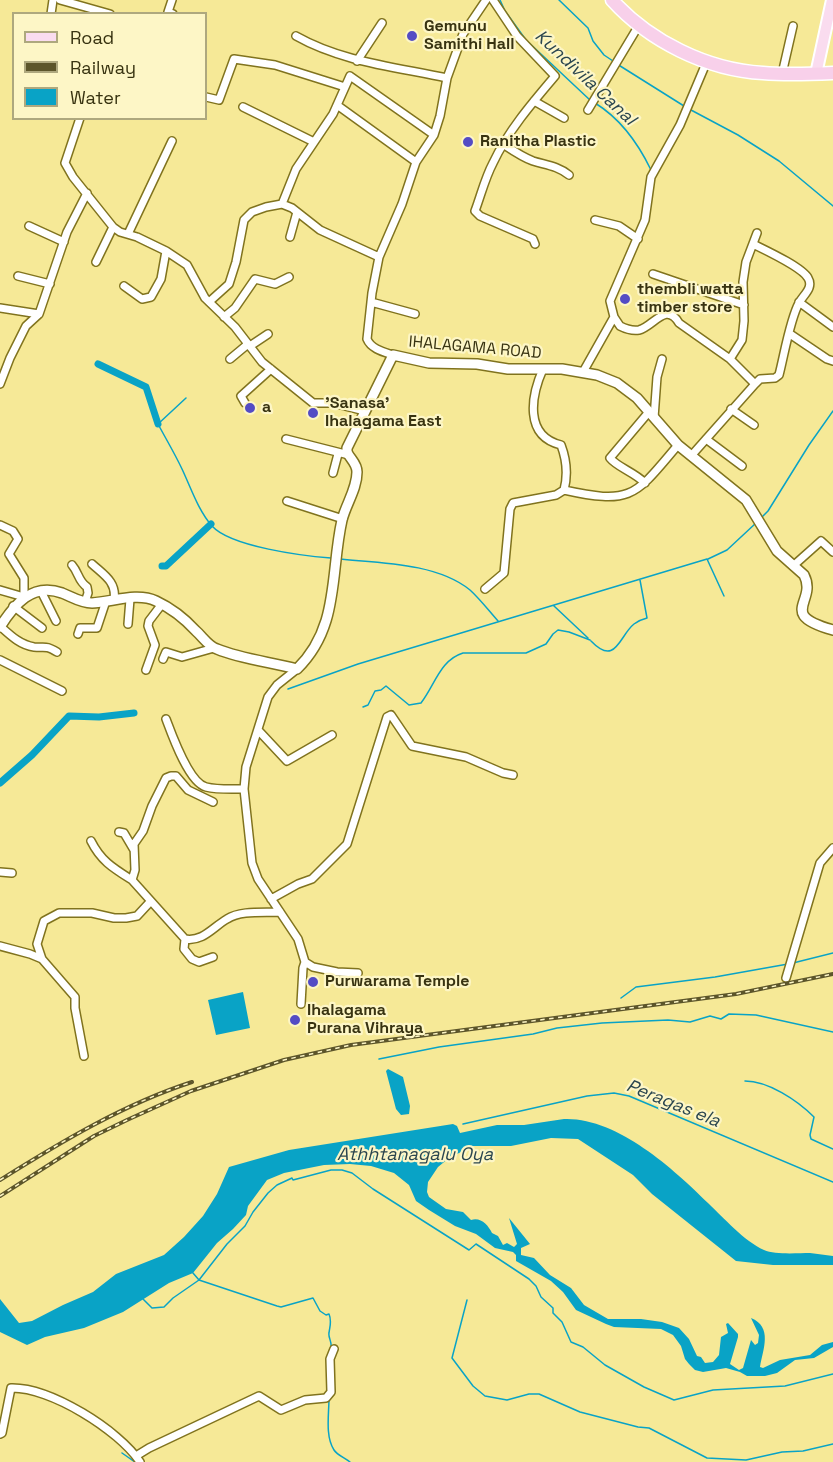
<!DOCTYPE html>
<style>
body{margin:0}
#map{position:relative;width:833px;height:1462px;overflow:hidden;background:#f6e997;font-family:"Space Grotesk",sans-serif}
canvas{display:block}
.legend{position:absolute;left:12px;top:12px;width:195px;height:108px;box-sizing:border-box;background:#fdf6c6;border:2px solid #aea87e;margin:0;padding:8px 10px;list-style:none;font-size:18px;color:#383311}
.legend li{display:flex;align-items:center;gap:12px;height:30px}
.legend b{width:30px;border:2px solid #aea87e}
</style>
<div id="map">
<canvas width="833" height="1462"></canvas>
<ul class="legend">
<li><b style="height:8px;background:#fadcef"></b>Road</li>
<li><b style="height:8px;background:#5c552a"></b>Railway</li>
<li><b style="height:16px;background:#09a3c6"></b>Water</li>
</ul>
</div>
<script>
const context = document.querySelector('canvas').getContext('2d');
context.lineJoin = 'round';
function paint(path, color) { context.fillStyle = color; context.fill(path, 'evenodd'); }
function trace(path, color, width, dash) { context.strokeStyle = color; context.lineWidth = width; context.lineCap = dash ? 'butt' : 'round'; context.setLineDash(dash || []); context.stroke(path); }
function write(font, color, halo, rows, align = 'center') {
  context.font = font + ' "Space Grotesk",sans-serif'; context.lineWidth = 4.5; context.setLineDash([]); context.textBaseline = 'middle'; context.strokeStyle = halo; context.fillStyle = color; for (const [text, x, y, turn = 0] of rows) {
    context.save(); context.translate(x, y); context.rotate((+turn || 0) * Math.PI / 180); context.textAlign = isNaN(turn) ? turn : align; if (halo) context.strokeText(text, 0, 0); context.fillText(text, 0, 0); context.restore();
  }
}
const water = new Path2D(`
 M243,992L250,1028L216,1035L208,1000Z
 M388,1069L403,1077L410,1106L409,1114L401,1115L396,1109L386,1071Z
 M564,1119C616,1117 673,1168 708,1203C724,1218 744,1241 764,1250C775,1255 798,1253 810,1253C818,1254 825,1255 833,1256V1265H773L736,1261L652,1194L633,1175L578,1139L551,1138L511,1146H473L449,1158L438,1167L428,1182L427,1192L429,1197L446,1209L463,1212L471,1220C481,1217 488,1225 492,1233L498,1236L503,1245L507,1243L514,1247L517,1244L509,1218L530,1244L521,1248V1255L534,1258L550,1275L571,1288L584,1305L608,1319H641L662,1322L679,1328L689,1339L697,1356L701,1357L705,1363L713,1362L719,1355L721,1337L728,1333L726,1324L728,1323L738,1334V1337L730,1364L739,1370L743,1368L751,1340L755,1345L758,1343L759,1335L751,1318C773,1327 763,1349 760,1367L763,1368L780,1360L810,1355L822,1345L833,1342V1347L814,1358L795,1360L777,1373L765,1376H747L740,1372L726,1368L703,1372L695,1370L689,1364L685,1359L681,1346L673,1335L661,1329L614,1327L606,1324L576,1310L563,1292L551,1281L516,1261V1255L513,1252L495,1248L476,1234L455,1226L429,1210L416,1201L409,1185L394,1173L371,1166L350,1164L324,1165L284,1173L267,1180L248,1206L246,1215L233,1229L217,1243L193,1273L169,1283L123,1312L84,1328L45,1337L27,1345L0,1332V1299L19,1323L32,1321L63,1305L93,1292L116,1274L164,1255L184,1237L203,1216L217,1194L229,1167L289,1150L453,1124L457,1126L460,1133L497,1125H524Z`);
const stream = new Path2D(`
 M500,0L505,11L526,40L591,101
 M559,0L588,28L593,41L604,55L613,61
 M617,64L684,106
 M595,103C621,119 638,143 651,170
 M691,110L738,135L779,161L833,206
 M186,398L158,424C166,439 175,454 182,469C191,488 198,510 212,526C231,547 304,556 331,558
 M762,517L768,511L809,445L833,411
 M339,559C380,563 437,563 470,590C480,599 489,611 498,621
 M708,559L727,550L756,523
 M554,606L588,638
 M591,641C616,667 619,636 634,624C638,621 643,619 647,618L640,580
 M288,689L358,664L707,559L724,596
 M363,707L368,705L375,691L381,690L386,686L409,705L421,703C435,685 440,660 463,653H526L546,644L553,634L558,630L569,632L590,640
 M793,963L833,953
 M621,998L636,987L715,977L788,964
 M379,1059L439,1047L533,1034L557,1028L602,1023L668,1020L690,1022L710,1016L721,1019L729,1014L756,1015L833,1032
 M745,1081C768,1081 797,1100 814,1117L810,1135L811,1139L833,1149
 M463,1124L587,1096L614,1093L629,1096L833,1182
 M193,1273L199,1280L277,1306L281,1307L313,1298L320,1311L326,1315L329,1314C332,1321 330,1325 329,1333C328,1337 332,1342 331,1347C330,1354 326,1357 327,1365
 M143,1299L152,1308L164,1307L173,1298L199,1280L227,1244L245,1226L253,1212L268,1193L277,1185L292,1178L293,1180L331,1170H342L352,1173L373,1189L469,1250L476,1244L529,1279L536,1286L541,1297L553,1308V1313L562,1322L571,1342L583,1347L605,1365L644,1387L674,1400L713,1390L785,1386L833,1374
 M467,1300L452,1358L473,1386L485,1396L507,1400L529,1394H539L580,1412L638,1427L649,1428L707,1458L746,1460L782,1452L803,1451L833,1444
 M329,1398C329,1414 325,1436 334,1450C337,1455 345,1458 350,1462
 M122,1453L135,1462`);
const canal = new Path2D(`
 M98,364L146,387L158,424
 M162,566H166L211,524
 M0,783L32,755L69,716L99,717L134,713`);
const minor = new Path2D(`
 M60,0L110,14
 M172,0L168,12L173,14
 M493,0L517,36L555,76C532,103 508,131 493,163C485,178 481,195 475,211L480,216L533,239L535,244
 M51,14L53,0
 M296,36C342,62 396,67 447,78
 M357,61L382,23
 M782,74L793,26
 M206,97L219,100L234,59L275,65L345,87
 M534,101L564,118
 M337,105L416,162
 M243,107L314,142
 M588,110L639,25
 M80,118L65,163L73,177L113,227L120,232L137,237L166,251L187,265L205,298L235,327L262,362L313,403H333L365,411
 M503,144C512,150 522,157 533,161C546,165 558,166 569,175
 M282,204L296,169L333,114L350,76L434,135
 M595,220L619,226L638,239
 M29,226L64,242
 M128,234L172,141
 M290,237L297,212
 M753,244C765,250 802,267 808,278C814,288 803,295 799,303C790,319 784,356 779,375L775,378L760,379L755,384L730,359L742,340L744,321L743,282L746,262L757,233
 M96,262L113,227
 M653,274L744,305
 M18,276L50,284
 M124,286L142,299L151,297L161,279L166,251
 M209,302L229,284L236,262L244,220L252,212L266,207L282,204L292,208L320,230L379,257
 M371,302L415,314
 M799,302L833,327
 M0,308L39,314
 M224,317L235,308L255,279L275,284L289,277
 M614,317L620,326C626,329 633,331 639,330C653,327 666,301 679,323L730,359
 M790,334L827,359L833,361
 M250,346L268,334
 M393,355C384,352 371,349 367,339L372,293L379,257L402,204L416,162L434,135L440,116L447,78L463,34L486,0
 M230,359L248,344
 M583,372L614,317L610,301L645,220L651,177L680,125L707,61
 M0,384L10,358L26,326L39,314L67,232L87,193
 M245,403L241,396L271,369
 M731,409L754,425
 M654,418L657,377L662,359
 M286,439L349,455
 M706,439L742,466
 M691,456L755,384
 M333,473L338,454
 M645,483C634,472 617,467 610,458L648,413
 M564,490C632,505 635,496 678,445
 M287,501L343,519
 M0,525L13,531L18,539L9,554L24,578V597L0,590
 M92,564C104,575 117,582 114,600
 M72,565C79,573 78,581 87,587L88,593L85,602
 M793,566L821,541L833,552
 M485,589L504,573L510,509L513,503L556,495L564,490C568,475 567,461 561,445C524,436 531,396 543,369
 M41,591L56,621
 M13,606L42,628
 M128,624L130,599
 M0,626C10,635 20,645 34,647C46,648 45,645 57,652
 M78,634L80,628H97L106,601
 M163,659L166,652L182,657L214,648
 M0,660L62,691
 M297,669L277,685L268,697L246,767L244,789L252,863L258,879L298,939L305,962L313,967L337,972L358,973
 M146,670L155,645L148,626L149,621L162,604
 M166,719C172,735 189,783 206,787C218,790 232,789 244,789
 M258,730L287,761L332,735
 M213,802L188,790L176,776H171L166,778L152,806L143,831L134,844L135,870L132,880L185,939C203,942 213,927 227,919C241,910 264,913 280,912
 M119,832L124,833L134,850
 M91,841C101,861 113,868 132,880
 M0,872L12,873
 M271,899L298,884L312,879L347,844L387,717L391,715L412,746L466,757L503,773L513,775
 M185,939L184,949L192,959L199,962L213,957
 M0,946L30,954L42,959
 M786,978L820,863L833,848
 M301,1004L303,968L305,962
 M84,1056L75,1008V997L42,959L37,944L44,921L59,913H92L114,918H126L137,916L150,902
 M0,1434L2,1433L11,1388C50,1387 119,1430 140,1462
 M136,1456L149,1448L259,1396L281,1410L305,1400L326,1398L331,1392L330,1359L334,1349`);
const tertiary = new Path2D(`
 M0,627C14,605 32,582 62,593C72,597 81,603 92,603C112,602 137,592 156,601C171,608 185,619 196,631C203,637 208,646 217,649C241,659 271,662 297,669C340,627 330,573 342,520C346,504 357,489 357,472C357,463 350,459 347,452V448L393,355L429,363L477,364L508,369H562L597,375L617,383L637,398L678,445L746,500L777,551L804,575C818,602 776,614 833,630`);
const primary = new Path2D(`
 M816,74L832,0`);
const trunk = new Path2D(`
 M612,0C649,41 707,70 763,73C786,75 810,74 833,73`);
const rail = new Path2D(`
 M0,1180C61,1142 124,1104 192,1082
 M0,1196L94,1136L127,1120L191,1091L284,1060L351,1045L736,994L833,974`);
const markers = [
 [412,36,6,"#544cc4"],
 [468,142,6,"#544cc4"],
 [625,299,6,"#544cc4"],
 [250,408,6,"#544cc4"],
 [313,413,6,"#544cc4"],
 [313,982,6,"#544cc4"],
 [295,1020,6,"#544cc4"]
];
const poiNames = [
 ["Gemunu",424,27],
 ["Samithi Hall",424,45],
 ["Ranitha Plastic",480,142],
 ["thembli watta",637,290],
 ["timber store",637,308],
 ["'Sanasa'",325,404],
 ["Ihalagama East",325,422],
 ["a",262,408],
 ["Purwarama Temple",325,982],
 ["Ihalagama",307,1011],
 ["Purana Vihraya",307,1029]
];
const streetNames = [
 ["IHALAGAMA ROAD",475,348,5]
];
const waterNames = [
 ["Kundivila Canal",585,78,43],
 ["Peragas ela",673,1104,22],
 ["Athhtanagalu Oya",415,1155]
];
paint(water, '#09a3c6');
trace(stream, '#09a3c6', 1.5);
trace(canal, '#09a3c6', 7);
trace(minor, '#80731e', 10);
trace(tertiary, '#80731e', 12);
trace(primary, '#fff', 14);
trace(trunk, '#fff', 15);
trace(minor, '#fff', 7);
trace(tertiary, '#fff', 9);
trace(primary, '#fadcef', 10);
trace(trunk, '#f8d0ea', 12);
trace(rail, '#5c552a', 4);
trace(rail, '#fdf6c6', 1.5, [4.5]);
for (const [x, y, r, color] of markers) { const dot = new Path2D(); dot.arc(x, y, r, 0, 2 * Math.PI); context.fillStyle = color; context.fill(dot); trace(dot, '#fdf6c6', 2); }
write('bold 16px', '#383311', '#fdf6c6', poiNames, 'left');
write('16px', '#383311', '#fdf6c6', streetNames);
write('italic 18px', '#2b464f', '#fdf6c6', waterNames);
</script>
